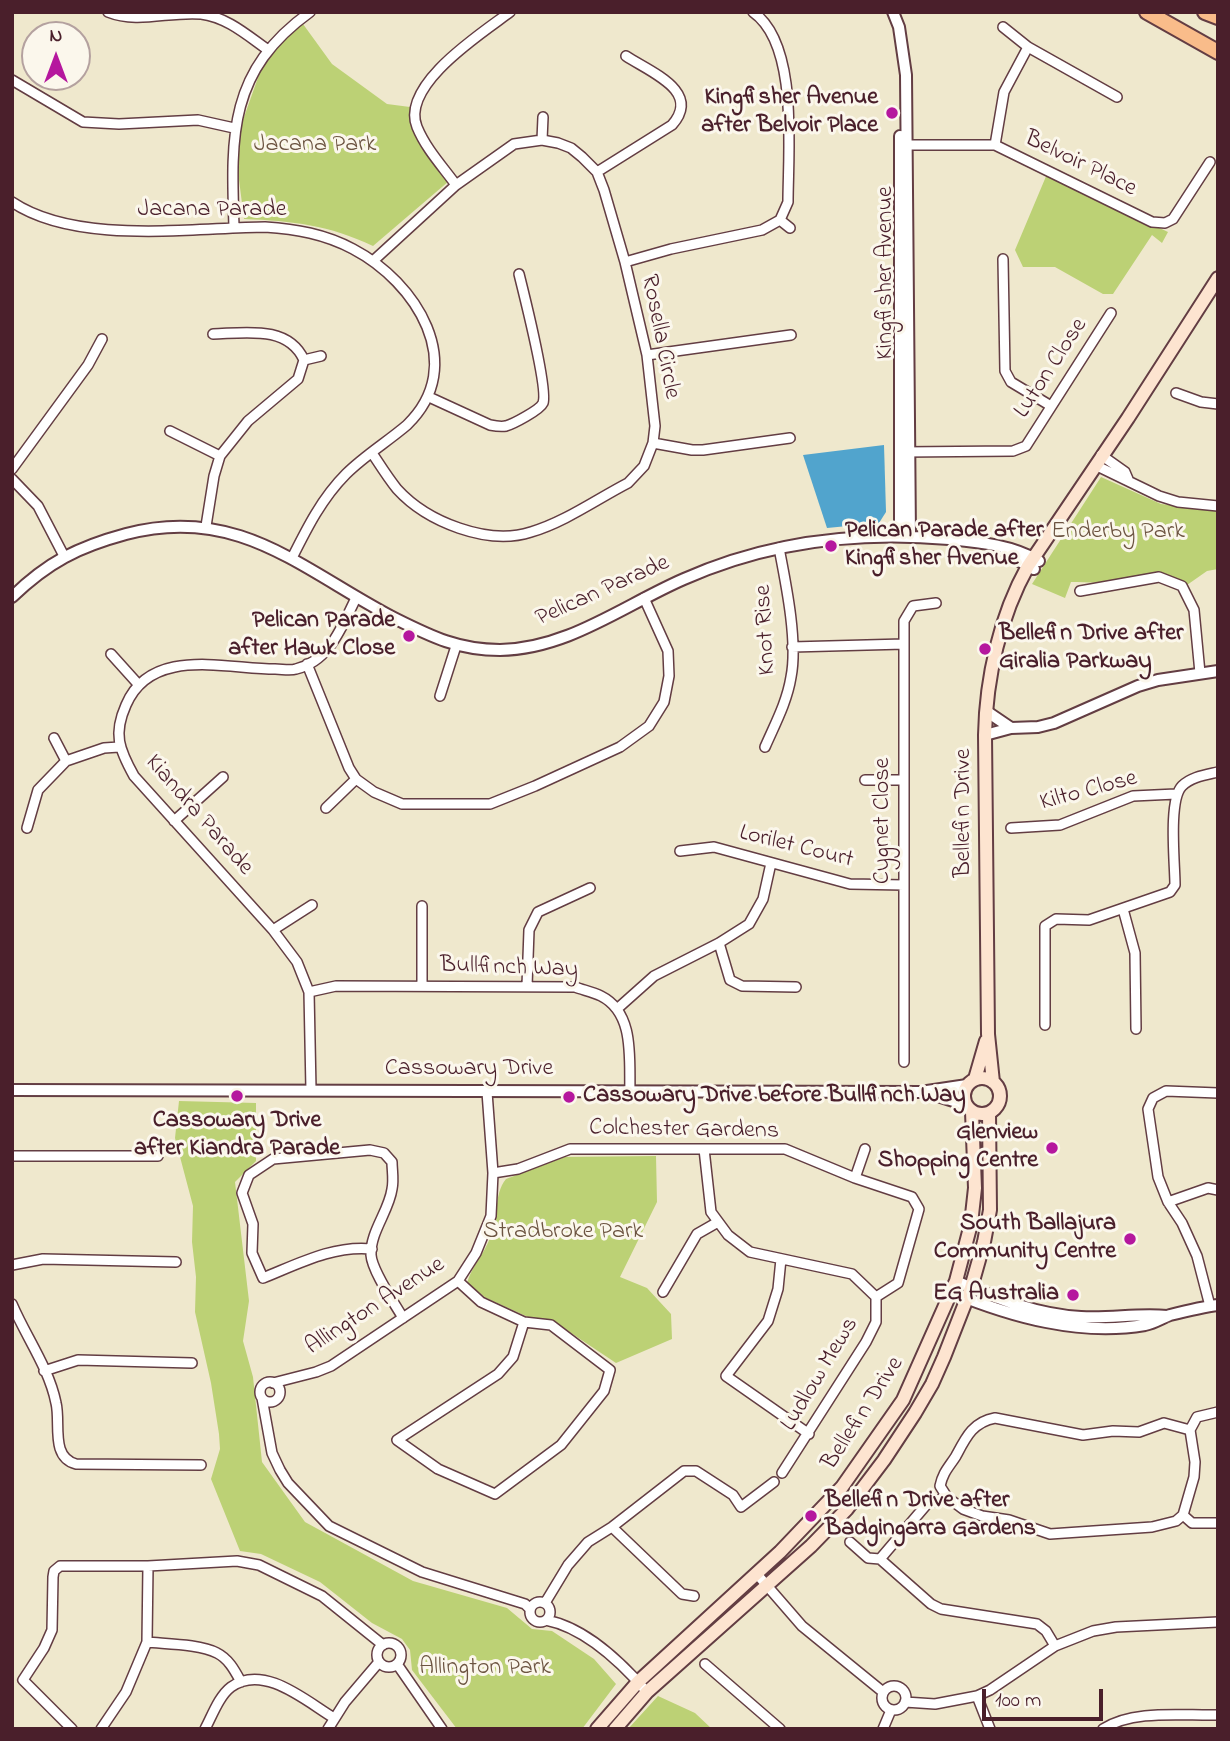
<!DOCTYPE html>
<style>
body{margin:0}
#map{position:relative;width:1230px;height:1741px;overflow:hidden;background:#efe8cd;font-family:"Indie Flower",sans-serif}
canvas{display:block}
.frame{position:absolute;inset:0;border:14px solid #4a1f2b;pointer-events:none}
.north{position:absolute;left:21px;top:21px;width:70px;height:70px;box-sizing:border-box;background:#fbf7ec;border:2px solid #b4a19f;border-radius:50%;rotate:0deg;font-size:19px;font-weight:700;line-height:28px;text-align:center;color:#4a1f2b}
.north::after{content:'';display:block;margin:auto;width:24px;height:32px;background:#b5179e;clip-path:polygon(50% 0,100% 100%,50% 72%,0 100%)}
.scale{position:absolute;left:982px;top:1689px;width:121px;height:32px;box-sizing:border-box;border:4px solid #4a1f2b;border-top:0;padding-left:9px;font-size:21px;line-height:24px;white-space:nowrap;color:#4a1f2b;-webkit-text-stroke:5px #fbf7ec;paint-order:stroke}
</style>
<div id="map">
<canvas width="1230" height="1741"></canvas>
<div class="frame"></div>
<div class="north">N</div>
<div class="scale">100 m</div>
</div>
<script>
const context = document.querySelector('canvas').getContext('2d');
context.lineJoin = 'round';
function paint(path, color) { context.fillStyle = color; context.fill(path, 'evenodd'); }
function trace(path, color, width, dash) { context.strokeStyle = color; context.lineWidth = width; context.lineCap = dash ? 'butt' : 'round'; context.setLineDash(dash || []); context.stroke(path); }
function write(font, color, halo, rows, align = 'center') {
  context.font = font + ' "Indie Flower",sans-serif'; context.lineWidth = 6; context.setLineDash([]); context.textBaseline = 'middle'; context.strokeStyle = halo; context.fillStyle = color; for (const [text, x, y, turn = 0] of rows) {
    context.save(); context.translate(x, y); context.rotate((+turn || 0) * Math.PI / 180); context.textAlign = isNaN(turn) ? turn : align; if (halo) context.strokeText(text, 0, 0); context.fillText(text, 0, 0); context.restore();
  }
}
const green = new Path2D(`
 M303,24L332,64L387,104L410,107L411,125L426,150L449,181L373,246C329,225 293,221 244,219L238,172V134L260,72L277,45Z
 M1047,174L1168,232L1162,243L1152,235L1113,294H1103L1055,267H1023L1015,250Z
 M1101,477L1161,504L1218,511V569L1207,571L1187,585C1160,567 1146,576 1117,581C1102,584 1086,582 1071,582L1065,598L1032,584Z
 M179,1101L256,1103V1161L235,1182L249,1301L243,1341L253,1377L262,1462L305,1522L413,1581L507,1608L532,1629L552,1631L594,1659L616,1684L582,1729H457L412,1670L410,1650L402,1639L372,1623L320,1582L261,1554L240,1551L211,1479L220,1449L219,1434L211,1383L195,1312L196,1277L192,1242L193,1206L175,1138Z
 M656,1156L657,1202L620,1277L647,1288L671,1314L672,1339L616,1363L556,1323L528,1317L486,1298L467,1283C472,1266 484,1254 490,1238C499,1219 493,1195 506,1179L565,1157Z
 M658,1696L695,1713L712,1729H628Z`);
const water = new Path2D(`
 M884,445L886,512L879,523L827,528L803,455Z`);
const minor = new Path2D(`
 M108,12C138,24 170,11 201,14C227,17 248,36 268,50
 M1003,27L1028,47L1117,97
 M12,80L83,122L119,124L198,120L234,128
 M542,140L543,117
 M902,145H995L1152,222L1165,223L1173,219L1210,162
 M995,145L1004,92L1028,47
 M597,172L672,125C702,91 650,72 626,56
 M456,185C443,167 426,149 417,127C400,85 482,33 510,12
 M12,202C76,245 190,228 265,227C296,229 325,234 353,249C416,282 469,365 407,425C387,442 364,456 346,474C322,498 307,528 292,558
 M780,220L790,228
 M234,227C231,136 228,71 310,12
 M1003,259L1005,371L1011,382L1051,406
 M625,262L671,249L762,230L780,220L788,202C788,151 799,44 753,12
 M647,355L791,335
 M304,360L321,356
 M1176,393L1201,402L1218,404
 M429,397L490,425C495,426 501,427 506,426C513,424 540,410 543,403C548,390 524,294 519,274
 M170,431L220,456
 M653,443L692,450H703L790,438
 M903,452L1013,451L1026,446L1111,313
 M372,453C380,465 388,478 397,489C427,522 488,546 531,532C565,522 597,499 628,483L644,466L653,443L655,426L647,355L625,262L604,190L597,172L582,157L571,148L558,143L542,140L514,144L456,185L373,261
 M1101,455L1125,472L1128,479
 M1095,465L1159,496L1178,502L1218,506
 M12,469L88,365L102,339
 M12,479L38,506L64,556
 M206,526L214,476L220,456L248,421L298,379L304,360C288,325 246,333 213,334
 M1080,591L1159,577L1182,586L1194,610L1200,673
 M792,647L904,644
 M111,654L138,684
 M307,664L349,768L356,779L374,792L402,804H490L535,786L620,747L649,726L664,702L669,676L668,651L644,598
 M440,696L456,646
 M54,738L66,761
 M765,747C775,724 787,702 791,677C798,642 786,584 779,548
 M865,780H904
 M326,808L356,779
 M174,821L223,777
 M27,828L38,790L66,761L104,748L119,747
 M1011,828L1060,825L1133,796L1176,794
 M680,851L714,847L850,884L904,885
 M422,906V985
 M1123,909L1135,953L1136,1029
 M273,930L312,905
 M719,943L730,980L742,986L796,987
 M527,986L529,930L538,912L590,888
 M309,992L336,986L575,987C583,990 593,992 601,996C635,1013 629,1059 630,1091
 M617,1009L654,976L719,943L749,924L763,899L771,863
 M1045,1025V926L1056,919L1089,920L1170,892L1175,885C1175,864 1168,800 1182,786C1191,777 1205,775 1218,772
 M904,1062V621L913,606L936,603
 M311,1090L309,992L297,962L273,930L134,776C119,749 113,734 126,705C151,646 226,669 275,669C282,669 290,671 296,669C330,661 342,626 356,598
 M704,1149L711,1212L728,1235L750,1252L852,1274L876,1297V1322L866,1342L782,1473
 M12,1156H158
 M493,1173L518,1169L570,1149H785L855,1178L912,1197L919,1209L898,1283L876,1297
 M855,1178L865,1149
 M1168,1202L1208,1188L1218,1190
 M372,1249C333,1245 298,1264 263,1278L252,1253L253,1224L242,1193L249,1175L273,1159L370,1150L384,1153L392,1162C392,1170 394,1180 392,1189C389,1211 370,1232 371,1255C372,1271 395,1304 403,1318
 M781,1259L778,1289L768,1321L726,1376L809,1434
 M12,1265L43,1259L176,1262
 M458,1281L481,1302L524,1322L551,1325L610,1370L604,1391L561,1445L495,1494L438,1469L397,1440L498,1374L513,1357L524,1322
 M663,1292L697,1234L718,1222
 M12,1304C26,1337 49,1368 56,1403C61,1423 50,1457 76,1464L201,1465
 M1210,1306L1197,1256L1182,1223L1168,1202L1158,1177L1148,1109L1153,1098L1166,1091L1218,1093
 M44,1371L78,1360L192,1363
 M260 1392a10 10 0 1 1 20 0a10 10 0 1 1-20 0Z
 M273,1383L316,1372L331,1366L458,1281L476,1253L491,1216L493,1173L487,1092
 M262,1398L272,1453L280,1470L288,1483L329,1526L422,1572L525,1604L530,1609
 M1190,1430L1195,1462L1194,1477L1183,1515L1176,1521L1152,1527L1050,1534L1009,1520L982,1516L963,1509L947,1497L940,1486C943,1472 949,1467 956,1456C966,1437 973,1422 995,1418L1083,1435L1113,1431L1139,1432L1164,1423L1190,1430L1197,1417L1218,1412
 M947,1497L927,1504L880,1559L931,1604L941,1609L1037,1624L1046,1631L1055,1646
 M1183,1515L1192,1523H1218
 M612,1527L682,1594L694,1596
 M850,1542L868,1558L880,1559
 M756,1573L802,1626L883,1692
 M530 1612a10 10 0 1 1 20 0a10 10 0 1 1-20 0Z
 M545,1603L568,1565L588,1542L612,1527L684,1471H696L733,1495L741,1507L774,1482
 M546,1620C586,1628 621,1662 647,1692
 M147,1642C166,1644 200,1644 217,1653C229,1659 235,1671 241,1682
 M377 1655a12 12 0 1 1 24 0a12 12 0 1 1-24 0Z
 M397,1664L442,1729
 M705,1664L780,1729
 M882 1698a12 12 0 1 1 24 0a12 12 0 1 1-24 0Z
 M977,1696L990,1729
 M905,1702L935,1704L977,1696L990,1690L1055,1646L1093,1631L1116,1627L1218,1622
 M72,1729L23,1680L44,1648L52,1630L53,1577L54,1571L60,1566H148L237,1561L259,1565L322,1596L383,1645
 M101,1729L126,1692L147,1642L148,1566
 M205,1729C212,1716 219,1696 231,1687C264,1663 307,1702 334,1718
 M328,1729L345,1702L379,1662
 M883,1729L891,1710
 M1103,1729C1133,1709 1183,1716 1218,1715`);
const tertiary = new Path2D(`
 M893,12L899,27L906,75L910,536
 M900,536V136
 M1005,553L1034,569
 M12,597C48,562 78,547 126,534C239,504 303,571 396,619C432,637 459,650 500,650C568,649 624,605 684,579C767,542 859,531 949,539C979,542 1012,545 1039,561
 M986,711L1011,728
 M985,735L1011,728L1038,727L1054,723L1138,686L1158,680L1218,671
 M12,1090L925,1092L966,1105
 M927,1091L967,1085
 M956,1281C995,1298 1038,1315 1081,1317C1110,1319 1138,1313 1167,1316
 M951,1292C1012,1317 1079,1336 1145,1325C1155,1323 1162,1318 1170,1315C1186,1311 1202,1307 1218,1305`);
const secondary = new Path2D(`
 M964 1096a18 18 0 1 1 36 0a18 18 0 1 1-36 0Z
 M975,1079L986,1041
 M993,1082L988,1034L985,735C986,678 1000,616 1028,566L1128,418L1218,278
 M597,1729L638,1682L780,1552L842,1487L903,1400L956,1281L971,1224L975,1188L972,1112
 M615,1729L647,1692L811,1546L847,1509L884,1460L915,1413L932,1384L944,1357L971,1288L984,1242L990,1210L989,1113`);
const primary = new Path2D(`
 M1147,12L1218,52
 M1205,12L1218,17`);
const markers = [
 [892,113,7,"#b5179e"],
 [831,546,7,"#b5179e"],
 [409,636,7,"#b5179e"],
 [985,649,7,"#b5179e"],
 [237,1096,7,"#b5179e"],
 [569,1097,7,"#b5179e"],
 [1052,1148,7,"#b5179e"],
 [1130,1239,7,"#b5179e"],
 [1073,1295,7,"#b5179e"],
 [811,1516,7,"#b5179e"]
];
const poiNames = [
 ["Kingfisher Avenue",878,99],
 ["after Belvoir Place",878,127],
 ["Pelican Parade after",845,532,"left"],
 ["Kingfisher Avenue",845,560,"left"],
 ["Pelican Parade",395,622],
 ["after Hawk Close",395,650],
 ["Bellefin Drive after",999,635,"left"],
 ["Giralia Parkway",999,663,"left"],
 ["Cassowary Drive before Bullfinch Way",583,1097,"left"],
 ["Cassowary Drive",237,1122,"center"],
 ["after Kiandra Parade",237,1150,"center"],
 ["Glenview",1038,1134],
 ["Shopping Centre",1038,1162],
 ["South Ballajura",1116,1225],
 ["Community Centre",1116,1253],
 ["EG Australia",1059,1295],
 ["Bellefin Drive after",825,1502,"left"],
 ["Badgingarra Gardens",825,1530,"left"]
];
const parkNames = [
 ["Jacana Park",315,146],
 ["Enderby Park",1118,533],
 ["Stradbroke Park",563,1233],
 ["Allington Park",485,1669]
];
const streetNames = [
 ["Belvoir Place",1080,165,26],
 ["Jacana Parade",212,211],
 ["Kingfisher Avenue",887,273,-90],
 ["Rosella Circle",659,337,79],
 ["Luton Close",1052,369,-57],
 ["Pelican Parade",603,592,-24],
 ["Knot Rise",767,630,-93],
 ["Kilto Close",1089,792,-15],
 ["Bellefin Drive",965,813,-90],
 ["Kiandra Parade",198,816,49],
 ["Cygnet Close",884,821,-90],
 ["Lorilet Court",796,848,14],
 ["Bullfinch Way",509,969,2],
 ["Cassowary Drive",469,1070],
 ["Colchester Gardens",684,1131,1],
 ["Allington Avenue",376,1307,-33],
 ["Ludlow Mews",821,1375,-59],
 ["Bellefin Drive",864,1414,-57]
];
paint(green, '#bcd175');
paint(water, '#51a4cd');
trace(minor, '#633d43', 12);
trace(tertiary, '#633d43', 14);
trace(secondary, '#633d43', 16);
trace(primary, '#633d43', 18);
trace(minor, '#fff', 9);
trace(tertiary, '#fff', 10);
trace(secondary, '#fde4d0', 12);
trace(primary, '#f9bc8a', 14);
for (const [x, y, r, color] of markers) { const dot = new Path2D(); dot.arc(x, y, r, 0, 2 * Math.PI); context.fillStyle = color; context.fill(dot); trace(dot, '#fbf7ec', 2.5); }
write('bold 24px', '#4a1f2b', '#fbf7ec', poiNames, 'right');
write('24px', '#6c5441', '#fbf7ec', parkNames);
write('24px', '#4a1f2b', '#fbf7ec', streetNames);
</script>
